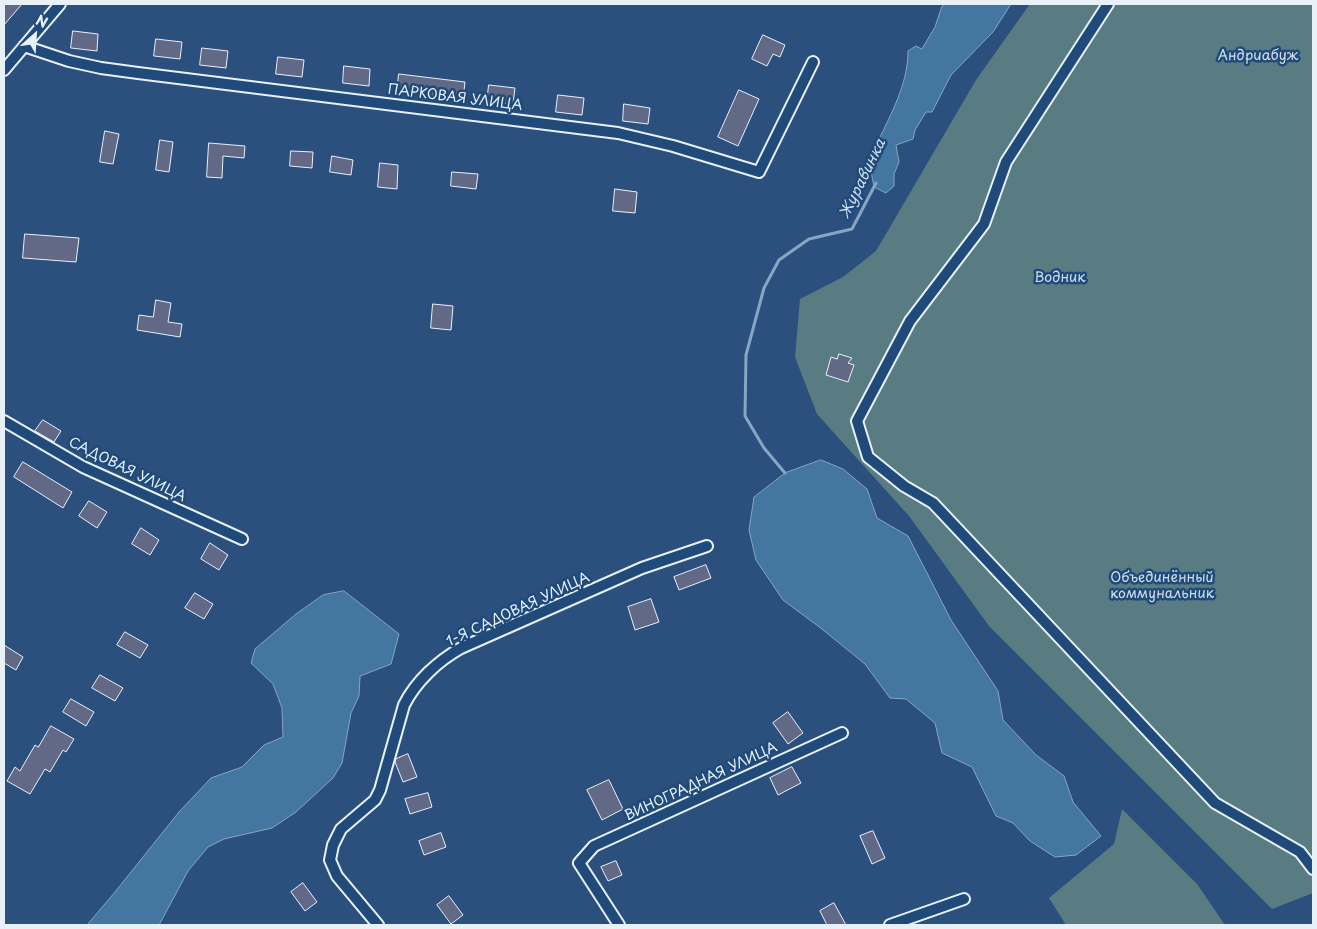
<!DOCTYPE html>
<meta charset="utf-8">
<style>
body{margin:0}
#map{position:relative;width:1317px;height:929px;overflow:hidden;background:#2c507d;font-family:"Playpen Sans",sans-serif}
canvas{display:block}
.frame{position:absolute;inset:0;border:5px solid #e8f1f8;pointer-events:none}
.north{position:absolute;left:10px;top:10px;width:50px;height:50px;-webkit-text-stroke:4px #1f4a7a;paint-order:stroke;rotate:26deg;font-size:14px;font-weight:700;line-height:20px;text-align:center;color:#e8f1f8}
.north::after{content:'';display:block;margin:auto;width:18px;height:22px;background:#e8f1f8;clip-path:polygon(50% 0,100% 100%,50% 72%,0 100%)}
</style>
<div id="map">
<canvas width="1317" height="929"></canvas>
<div class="frame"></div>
<div class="north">N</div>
</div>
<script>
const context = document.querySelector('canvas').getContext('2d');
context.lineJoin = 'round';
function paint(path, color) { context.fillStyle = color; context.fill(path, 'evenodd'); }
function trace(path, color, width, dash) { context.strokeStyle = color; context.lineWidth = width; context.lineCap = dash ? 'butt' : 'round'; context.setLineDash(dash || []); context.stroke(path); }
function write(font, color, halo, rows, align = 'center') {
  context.font = font + ' "Playpen Sans",sans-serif'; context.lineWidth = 5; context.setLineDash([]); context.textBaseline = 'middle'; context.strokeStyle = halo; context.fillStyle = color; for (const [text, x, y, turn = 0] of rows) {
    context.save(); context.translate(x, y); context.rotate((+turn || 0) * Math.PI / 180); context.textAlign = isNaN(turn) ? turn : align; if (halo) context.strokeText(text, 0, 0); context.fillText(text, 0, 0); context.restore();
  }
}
const green = new Path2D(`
 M1030,4H1313V893L1272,909L989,626L909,516L817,414L795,357L800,299L843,277L876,251L976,80Z
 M1122,809L1197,884L1225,925H1066L1049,898L1114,844Z`);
const water = new Path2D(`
 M944,4H1011L993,32L951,75L932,112H926L915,130L913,139L896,145L899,162L894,174V186L886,193L874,187C873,180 870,171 871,164C871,155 879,139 883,131C895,106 908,80 908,51L916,46L922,49L935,27L941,9Z
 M821,460L843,469L867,489L877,518L908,536L951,620L998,691L1003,720L1036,755L1064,776L1073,802L1101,836L1076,855L1055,857L1030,841L1013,823L996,816L972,767L942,753L935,723L906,699L890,698L865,664L822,629L783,600L756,560L749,530L754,497L785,473Z
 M344,591L399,634L391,664L360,676L359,696L351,713L342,763L333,778L296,812L272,828L224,839L208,847L188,871L159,925H87L115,892L179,812L211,778L242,767L264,745L283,737L282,708L273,684L251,663L255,649L296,614L323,595Z`);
const stream = new Path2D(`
 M785,473L764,448L745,416L746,355L764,288L779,260L809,239L852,229L876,183`);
const building = new Path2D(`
 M4,4H22L4,25Z
 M73,31L98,34L97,51L71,48Z
 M763,35L785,45L780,57L773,54L767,66L752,59Z
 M156,39L182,42L180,59L154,56Z
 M202,48L228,51L226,68L200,65Z
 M278,57L304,60L302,77L276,74Z
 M344,66L370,69L369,86L343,83Z
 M399,74L465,82L463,99L397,91Z
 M489,85L515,88L513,104L487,102Z
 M739,90L759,99L738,146L718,137Z
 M558,95L584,98L582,115L556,112Z
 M624,104L650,108L648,124L623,121Z
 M105,131L119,134L113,164L100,162Z
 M160,140L173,142L169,172L156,170Z
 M209,143L245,146L244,158L223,156L222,178L207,177Z
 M291,151L313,152L312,168L290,166Z
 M332,156L353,160L351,175L330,172Z
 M380,163L398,165L397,189L378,187Z
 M452,172L478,174L476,189L451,186Z
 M615,189L637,192L635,213L613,211Z
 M25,234L79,238L76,262L23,258Z
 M156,300L171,303L168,322L182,324L180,337L137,330L139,315L153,317Z
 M433,304L453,306L451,330L431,328Z
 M839,354L852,358L848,363L854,365L848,382L826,375L831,357L837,359Z
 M43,420L61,431L54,442L35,431Z
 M23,462L72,492L63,508L14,477Z
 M89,501L107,512L97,528L79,516Z
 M141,528L159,540L150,555L132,544Z
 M210,543L228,555L219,570L201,559Z
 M706,565L711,578L679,590L674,577Z
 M195,593L213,604L204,619L185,608Z
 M651,599L659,622L635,630L628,607Z
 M125,632L148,645L140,658L117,645Z
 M4,645L23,657L16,670L4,663Z
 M100,675L123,688L115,701L92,688Z
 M71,699L94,712L86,726L63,712Z
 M788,712L803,733L788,744L773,723Z
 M51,726L74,739L66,752L63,750L50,772L45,769L30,794L7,781L15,767L20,771L35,745L38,747Z
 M408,754L417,777L403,782L395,762L396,759Z
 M792,767L801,783L778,795L770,778Z
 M609,780L623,809L602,820L587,790Z
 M428,793L432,807L410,814L405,799Z
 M873,831L885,858L872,864L860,836Z
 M441,833L446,847L424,855L419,841Z
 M616,861L622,875L608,881L601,867Z
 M303,883L317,902L305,911L291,892Z
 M449,896L463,915L451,924L437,905Z
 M834,903L846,925H827L820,911Z`);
const minor = new Path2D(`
 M1108,4L1006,162L984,224L910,321L857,421L868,457L904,486L933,503L1215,803L1300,852L1313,869
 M24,46L69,61L101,68L138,73L618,133L673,146L759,172L813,62
 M4,70L60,4
 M4,421L83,467L242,539
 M378,925L337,876L330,860L333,845L341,829L375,800L380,790L404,705C416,681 438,661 461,648L642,568L707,546
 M619,925L579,863L594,846L842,733
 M890,925L964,899`);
const parkNames = [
 ["Андриабуж",1258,56],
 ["Водник",1060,278],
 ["Объединённый",1162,578],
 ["коммунальник",1162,594]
];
const streetNames = [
 ["ПАРКОВАЯ УЛИЦА",455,98,7],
 ["САДОВАЯ УЛИЦА",127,470,26],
 ["1-Я САДОВАЯ УЛИЦА",518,610,-25],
 ["ВИНОГРАДНАЯ УЛИЦА",701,782,-25]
];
const waterNames = [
 ["Журавинка",863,179,-64]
];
paint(green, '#587c82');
paint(water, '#4376a0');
trace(water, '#85a7c3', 1);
trace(stream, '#85a7c3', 3);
paint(building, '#616987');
trace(building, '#e8f1f8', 1);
trace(minor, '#e8f1f8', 14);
trace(minor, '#1f4a7a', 10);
write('14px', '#d2dfe6', '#1f4a7a', parkNames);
write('14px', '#e8f1f8', '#1f4a7a', streetNames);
write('italic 15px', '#cfdfeb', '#1f4a7a', waterNames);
</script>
